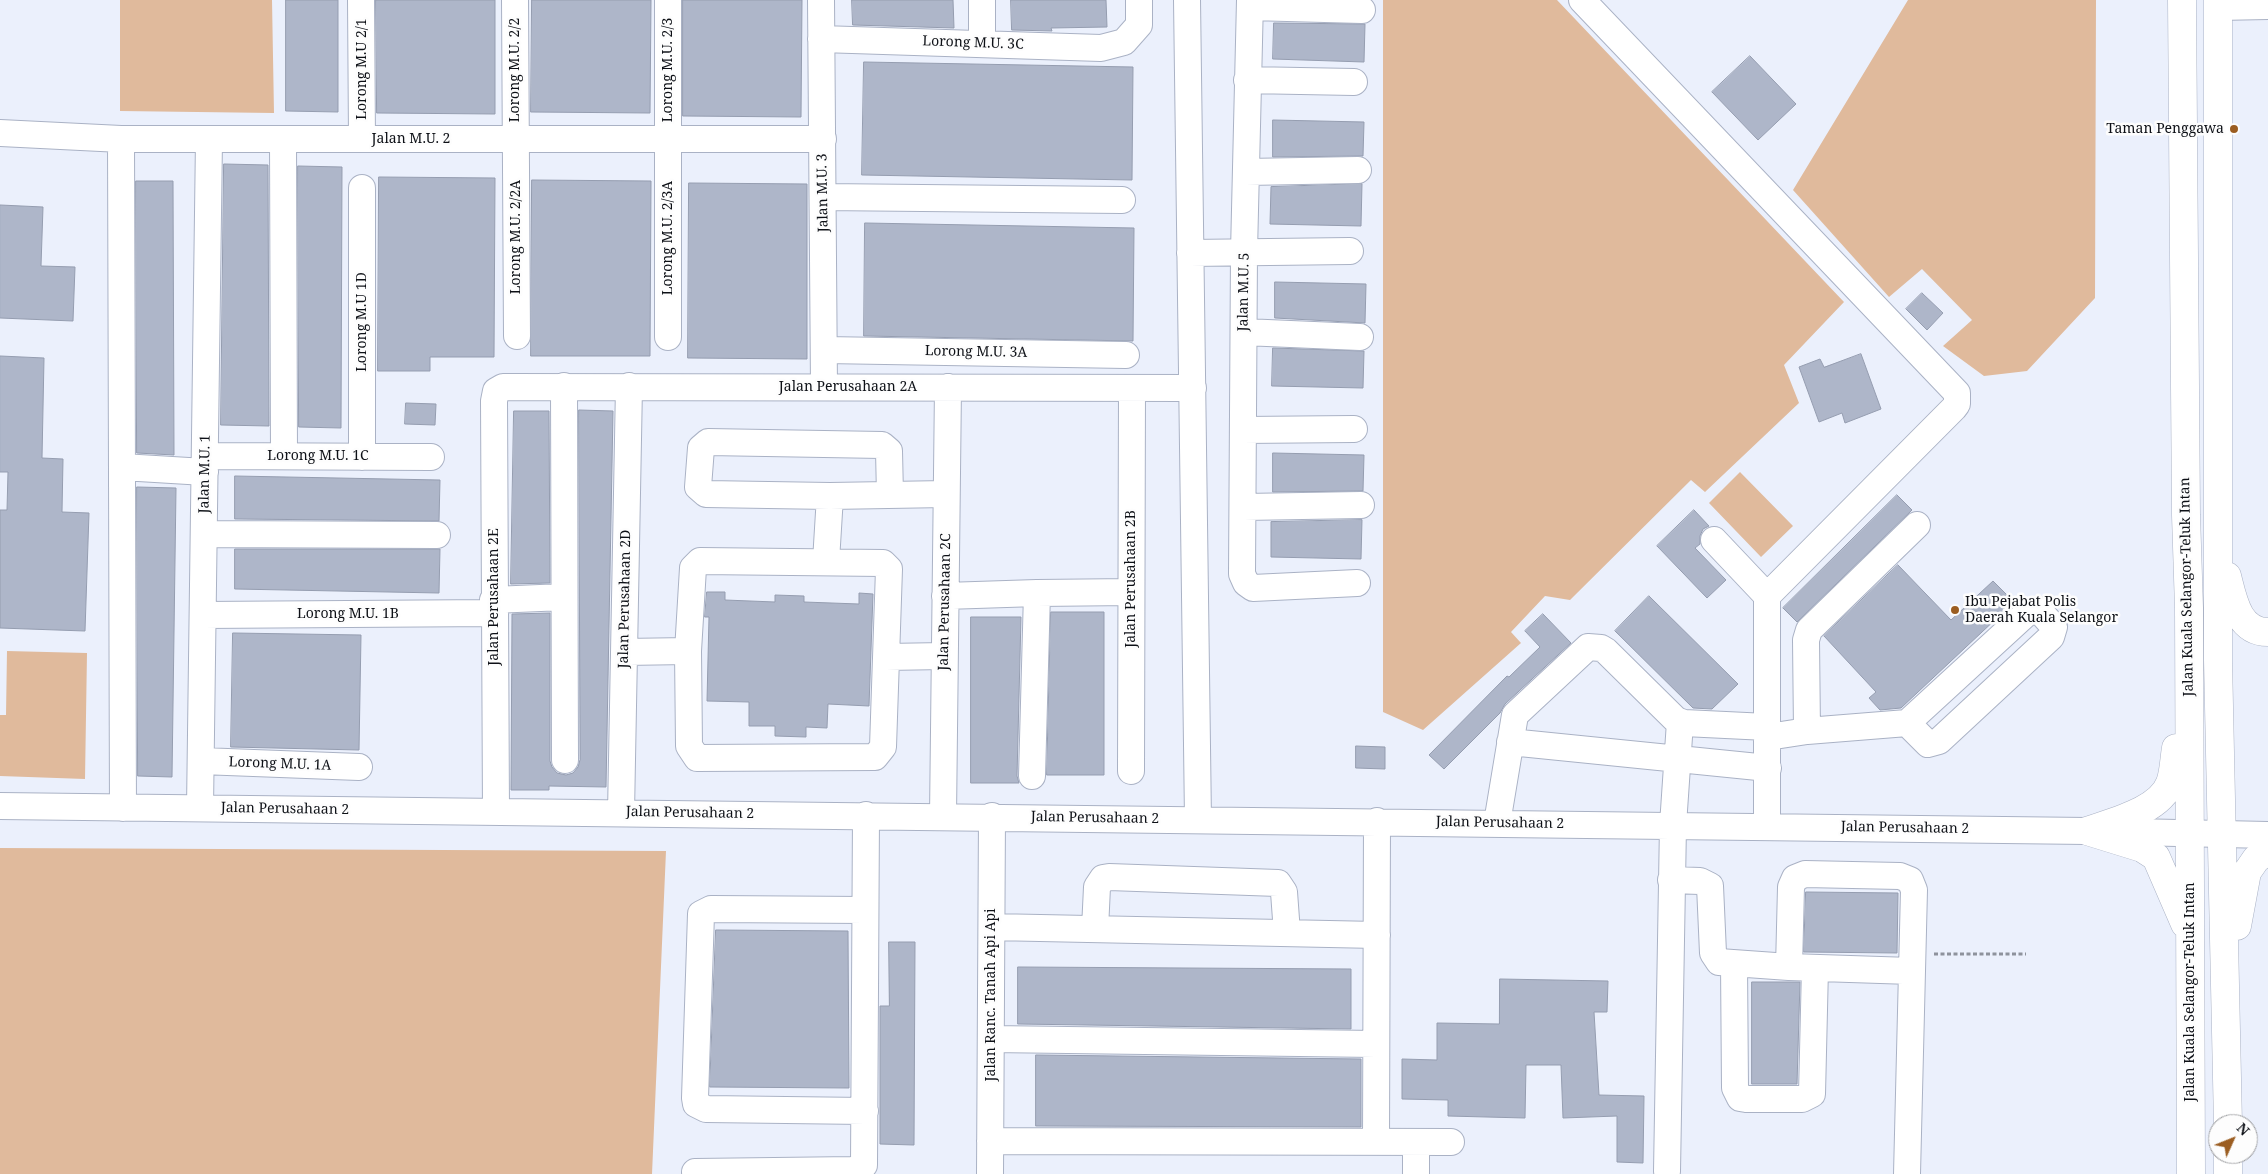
<!DOCTYPE html>
<style>
body{margin:0}
#map{position:relative;width:2268px;height:1174px;overflow:hidden;background:#ebf0fc;font-family:"Noto Serif",serif}
canvas{display:block}
.north{position:absolute;left:2208px;top:1114px;width:50px;height:50px;box-sizing:border-box;background:#fdfdfd;border:1px solid #9d9ea1;border-radius:50%;rotate:46deg;font-size:14px;font-weight:700;line-height:20px;text-align:center;color:#0d1016}
.north::after{content:'';display:block;margin:auto;width:18px;height:22px;background:#9b5d21;clip-path:polygon(50% 0,100% 100%,50% 72%,0 100%)}
</style>
<div id="map">
<canvas width="2268" height="1174"></canvas>
<div class="north">N</div>
</div>
<script>
const context = document.querySelector('canvas').getContext('2d');
context.lineJoin = 'round';
function paint(path, color) { context.fillStyle = color; context.fill(path, 'evenodd'); }
function trace(path, color, width, dash) { context.strokeStyle = color; context.lineWidth = width; context.lineCap = dash ? 'butt' : 'round'; context.setLineDash(dash || []); context.stroke(path); }
function write(font, color, halo, rows, align = 'center') {
  context.font = font + ' "Noto Serif",serif'; context.lineWidth = 5; context.setLineDash([]); context.textBaseline = 'middle'; context.strokeStyle = halo; context.fillStyle = color; for (const [text, x, y, turn = 0] of rows) {
    context.save(); context.translate(x, y); context.rotate((+turn || 0) * Math.PI / 180); context.textAlign = isNaN(turn) ? turn : align; if (halo) context.strokeText(text, 0, 0); context.fillText(text, 0, 0); context.restore();
  }
}
const green = new Path2D(`
 M120,0H272L274,113L120,111Z
 M1383,0H1557L1844,302L1784,365L1799,403L1705,492L1691,480L1570,600L1545,596L1511,632L1521,643L1423,730L1383,712Z
 M1908,0H2096L2095,298L2027,371L1984,376L1943,346L1972,320L1922,269L1889,297L1793,190Z
 M1740,472L1793,526L1761,557L1709,503Z
 M7,651L87,653L85,779L0,776V715H6Z
 M0,848L666,851L652,1174H0Z`);
const building = new Path2D(`
 M286,0H338V112L286,111Z
 M376,0H495V114L377,113Z
 M532,0H651L650,113L531,112Z
 M683,0H802L801,117L683,116Z
 M852,0H953L954,28L853,25Z
 M1011,0H1106L1107,27L1051,28L1052,31L1012,30Z
 M1274,23L1365,24L1364,62L1273,59Z
 M1750,56L1796,104L1758,140L1712,92Z
 M864,62L1133,67L1132,180L862,175Z
 M1273,120L1364,122L1363,156L1273,157Z
 M224,164L268,165L269,426L221,425Z
 M298,166L342,167L341,428L299,427Z
 M379,177L495,178L494,357H430V371H378Z
 M532,180L651,181L650,356H531Z
 M136,181H173L174,455L137,453Z
 M689,183L807,184V359L688,358Z
 M1362,184L1361,226L1270,224L1271,187Z
 M0,205L43,207L41,266L75,267L73,321L0,318Z
 M865,223L1134,228L1133,341L864,336Z
 M1275,282L1366,284L1365,323L1275,318Z
 M1922,293L1943,313L1927,330L1906,309Z
 M1273,348L1364,351L1363,388L1272,386Z
 M1861,354L1881,409L1845,423L1842,413L1819,422L1799,367L1820,359L1824,367Z
 M0,356L44,358L42,458L63,459L62,512L89,513L85,631L0,628V510H7L8,472H0Z
 M406,403L436,404L435,425L405,424Z
 M579,410L613,411L606,787L549,786V790H511L512,614L550,613V761L552,767L557,773L566,775L573,773L578,767L580,760Z
 M514,411H549L550,583L511,584Z
 M1273,453L1364,455L1363,491L1273,492Z
 M235,476L440,480L439,521L235,519Z
 M137,487L176,488L172,777L138,776Z
 M1897,495L1912,510L1797,622L1783,608Z
 M1694,510L1709,526L1703,529L1700,536V544L1695,548L1726,580L1707,598L1657,546Z
 M1362,520L1361,559L1271,557V522Z
 M235,549H440L439,593L235,589Z
 M1898,565L1951,620L1993,581L2014,602L1901,708L1880,710L1869,698L1876,692L1824,636Z
 M707,592H725V600L775,602V595L804,596V602L859,604V593L873,594L869,706L828,704L827,728L806,727V737L775,736V726H749V702L707,701L709,617H705Z
 M1649,596L1738,684L1712,709L1693,708L1615,631Z
 M1051,612H1104V775H1047Z
 M1543,614L1571,643L1505,704L1500,713L1444,769L1429,755L1507,676L1509,677L1540,647L1525,631Z
 M971,617H1021L1017,776L1019,783H971Z
 M233,633L361,635L359,750L231,747Z
 M1356,746L1385,747V769L1356,768Z
 M1806,892L1898,893L1897,953L1804,952Z
 M716,930L848,931L849,1088L710,1087Z
 M889,942H915L914,1145L880,1144V1006H889Z
 M1018,967L1351,969V1029L1018,1024Z
 M1500,979L1608,981L1607,1012H1594L1599,1095L1644,1096L1643,1163L1617,1162V1116L1563,1118L1561,1065H1526L1525,1118L1448,1116V1100L1402,1099V1059L1437,1060V1023L1499,1024Z
 M1752,982H1800L1797,1084H1752Z
 M1036,1055L1361,1059V1127L1036,1126Z`);
const path = new Path2D(`
 M1934,954H2026`);
const minor = new Path2D(`
 M361,0L362,139
 M515,0L517,336
 M668,0V337
 M821,0L824,387
 M982,0V43
 M1187,0L1198,819
 M1250,0L1244,252L1242,574L1246,583L1253,588L1357,583
 M1582,0L1957,393V404L1954,408L1767,596V826
 M1250,7L1362,10
 M2218,7L2268,6
 M821,39L1101,48L1124,42L1139,25V0
 M1247,80L1354,82
 M0,133L121,139H823
 M121,139L123,808
 M283,139L284,456
 M1246,172L1358,170
 M823,197L1122,200
 M1190,253L1350,251
 M1244,332L1360,337
 M825,350L1126,355
 M564,386L565,760
 M1243,430L1354,429
 M205,456L431,457
 M362,457V188
 M122,467L205,472
 M830,496L946,494
 M1244,507L1361,505
 M204,534L437,535
 M1714,540L1767,596
 M700,561L883,563L889,569L883,747L875,757L697,758L689,746L688,651L693,568Z
 M826,561L830,496L706,494L698,487L701,448L708,442L882,445L889,451L890,495
 M945,596L1037,593
 M493,600L564,597
 M203,615L494,613
 M624,652L688,651
 M886,657L944,656
 M1807,731L1907,723L2028,612L2039,610L2054,627L2051,637L1939,741L1928,744L1907,723
 M1768,737L1807,731L1806,640L1809,630L1917,525
 M1510,742L1768,768
 M201,761L359,767
 M1131,771L1132,388
 M1032,776L1037,593L1131,592
 M0,806L2087,831L2268,835
 M200,808L209,139
 M496,811L494,401L496,391L503,387L1193,388
 M621,813L629,386
 M943,816L948,387
 M1497,823L1515,715L1588,647L1601,648L1606,651L1676,720L1684,723L1767,727
 M1671,880L1700,881L1710,886L1713,953L1719,962L1789,967L1911,971
 M992,927L1377,935
 M1095,929L1097,887L1103,878L1109,877L1278,883L1284,892L1287,933
 M1734,964L1735,1088L1740,1098L1746,1099H1802L1812,1094L1815,968
 M1789,967L1791,887L1795,878L1805,874L1900,876L1910,880L1914,890L1907,1174
 M991,1039L1376,1044
 M865,1111L706,1109L696,1104L695,1098L701,914L711,909L865,910
 M990,1141L1451,1142
 M1376,1141L1377,821
 M1667,1171L1673,825L1680,722
 M695,1172L854,1170L864,1165L866,815
 M990,1174L992,816
 M1416,1174V1142`);
const highway = new Path2D(`
 M2182,0L2186,515L2189,608L2191,1174
 M2218,0V660L2228,1124
 M2227,576C2233,599 2238,632 2268,632
 M2087,831C2112,822 2160,811 2170,783C2174,773 2174,759 2176,748
 M2087,831L2142,848L2156,857L2185,924
 M2237,926L2247,872L2256,859L2268,851
 M2228,1154V1174`);
const markers = [
 [2234,129,5,"#9b5d21"],
 [1955,610,5,"#9b5d21"]
];
const streetNames = [
 ["Lorong M.U. 3C",973,43,2],
 ["Lorong M.U 2/1",362,69,-90],
 ["Lorong M.U. 2/2",515,70,-90],
 ["Lorong M.U. 2/3",668,70,-90],
 ["Jalan M.U. 2",411,139],
 ["Jalan M.U. 3",823,193,-91],
 ["Lorong M.U. 2/2A",516,237,-90],
 ["Lorong M.U. 2/3A",668,238,-90],
 ["Jalan M.U. 5",1244,292,-89],
 ["Lorong M.U 1D",362,322,-90],
 ["Lorong M.U. 3A",976,352,1],
 ["Jalan Perusahaan 2A",848,387],
 ["Lorong M.U. 1C",318,456],
 ["Jalan M.U. 1",205,474,-89],
 ["Jalan Perusahaan 2B",1131,579,-90],
 ["Jalan Kuala Selangor-Teluk Intan",2187,587,-91],
 ["Jalan Perusahaan 2E",494,597,-90],
 ["Jalan Perusahaan 2D",625,599,-89],
 ["Jalan Perusahaan 2C",945,602,-89],
 ["Lorong M.U. 1B",348,614],
 ["Lorong M.U. 1A",280,764,2],
 ["Jalan Perusahaan 2",285,809,1],
 ["Jalan Perusahaan 2",690,813,1],
 ["Jalan Perusahaan 2",1095,818,1],
 ["Jalan Perusahaan 2",1500,823,1],
 ["Jalan Perusahaan 2",1905,828,1],
 ["Jalan Kuala Selangor-Teluk Intan",2190,992,-90],
 ["Jalan Ranc. Tanah Api Api",991,995,-90]
];
const poiNames = [
 ["Taman Penggawa",2224,129],
 ["Ibu Pejabat Polis",1965,602,"left"],
 ["Daerah Kuala Selangor",1965,618,"left"]
];
paint(green, '#e0ba9c');
paint(building, '#aeb6c9');
trace(building, '#959db0', 1);
trace(minor, '#aab2c5', 28);
trace(highway, '#aab2c5', 29);
trace(path, '#8e929c', 3, [4, 2.5]);
trace(minor, '#fff', 26);
trace(highway, '#fff', 28);
for (const [x, y, r, color] of markers) { const dot = new Path2D(); dot.arc(x, y, r, 0, 2 * Math.PI); context.fillStyle = color; context.fill(dot); trace(dot, '#fdfdfd', 2); }
write('14px', '#0d1016', '#fdfdfd', streetNames);
write('14px', '#0d1016', '#fdfdfd', poiNames, 'right');
</script>
